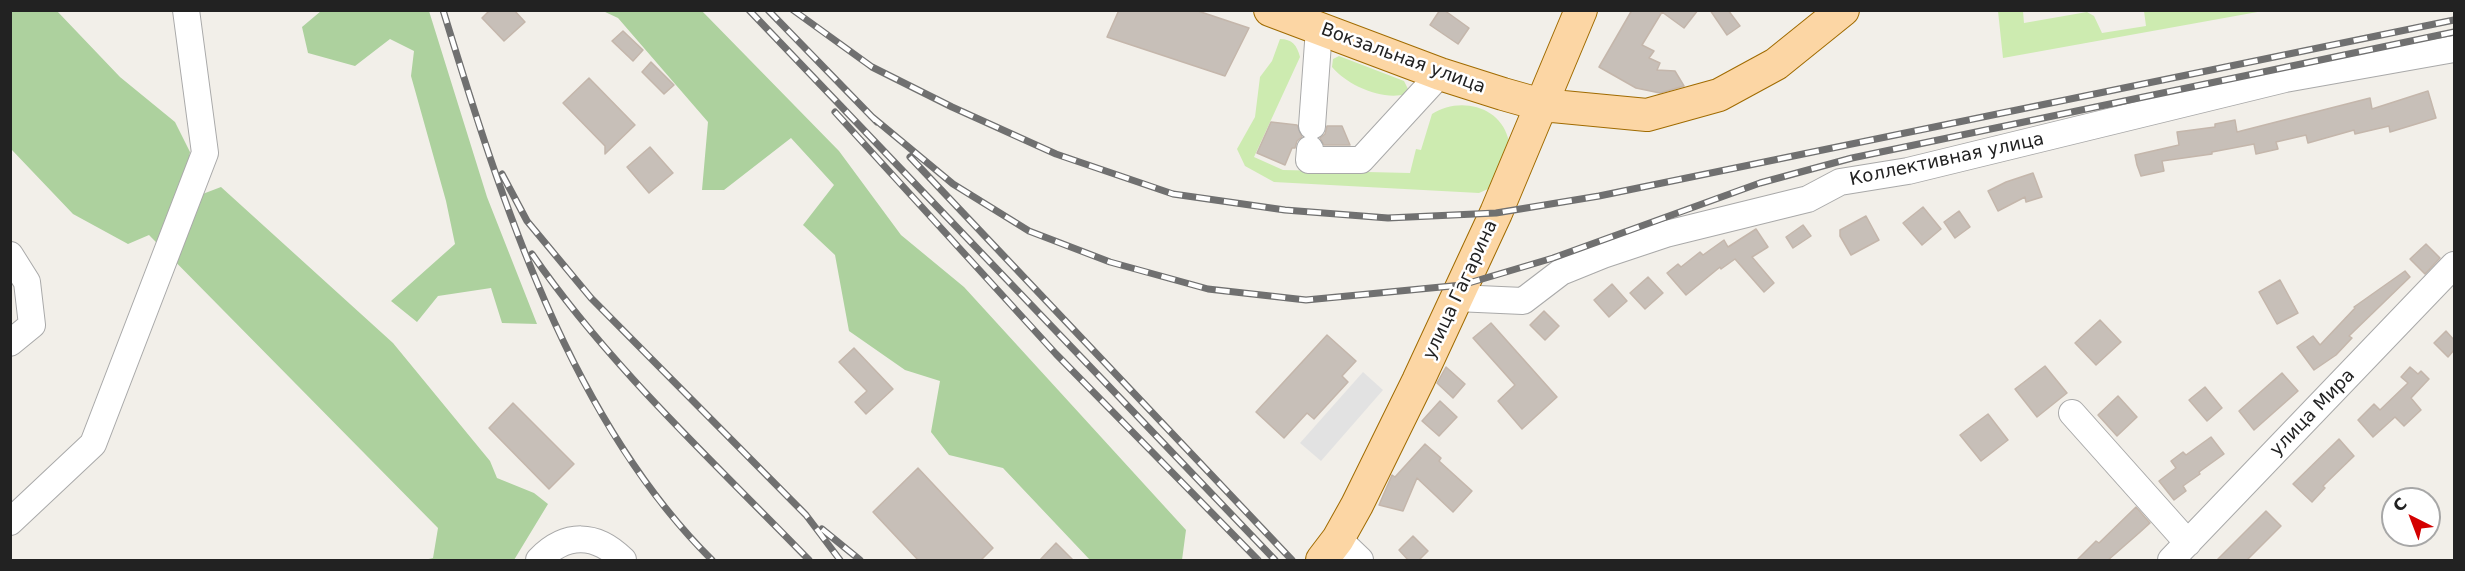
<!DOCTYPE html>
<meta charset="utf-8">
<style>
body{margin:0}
#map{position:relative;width:2465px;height:571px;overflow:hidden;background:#f2efe9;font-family:"DejaVu Sans",sans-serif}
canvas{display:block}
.frame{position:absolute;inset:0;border:12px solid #222;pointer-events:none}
.north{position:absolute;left:2381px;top:487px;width:60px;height:60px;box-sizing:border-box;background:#fff;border:2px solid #a7a7a7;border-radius:50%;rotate:318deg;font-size:16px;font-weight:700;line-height:24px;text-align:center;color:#222}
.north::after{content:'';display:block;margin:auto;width:21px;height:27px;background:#d40000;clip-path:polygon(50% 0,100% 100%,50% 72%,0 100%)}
</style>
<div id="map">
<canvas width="2465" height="571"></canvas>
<div class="frame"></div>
<div class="north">С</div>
</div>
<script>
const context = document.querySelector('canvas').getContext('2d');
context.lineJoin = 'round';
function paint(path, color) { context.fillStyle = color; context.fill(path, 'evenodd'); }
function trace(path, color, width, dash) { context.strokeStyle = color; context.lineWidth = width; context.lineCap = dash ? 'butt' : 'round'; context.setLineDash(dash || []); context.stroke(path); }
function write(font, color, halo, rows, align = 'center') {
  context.font = font + ' "DejaVu Sans",sans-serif'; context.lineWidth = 5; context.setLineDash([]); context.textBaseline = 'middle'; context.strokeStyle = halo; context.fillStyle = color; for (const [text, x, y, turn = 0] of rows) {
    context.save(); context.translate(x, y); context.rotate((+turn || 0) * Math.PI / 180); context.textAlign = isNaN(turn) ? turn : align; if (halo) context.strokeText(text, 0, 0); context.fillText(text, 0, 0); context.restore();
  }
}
const grass = new Path2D(`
 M1998,11H2023L2024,23L2087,12L2094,16L2102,33L2146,26L2144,11H2263L2003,58Z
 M1280,39C1292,39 1297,45 1300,57L1254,157L1283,170L1410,173L1416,149L1421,150L1432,114C1458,97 1499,105 1508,138C1512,153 1503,170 1499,184L1479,193L1274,182L1245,166L1237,149L1255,117L1260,77L1272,61Z
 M1339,56L1404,81L1408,89L1406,94C1382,101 1347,85 1332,67L1333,59Z`);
const forest = new Path2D(`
 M11,11H57L120,77L175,122L190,152L186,179L200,195L221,187L393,343L490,461L497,478L534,493L548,504L514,560H424L433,558L438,528L149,235L128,244L73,214L11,149Z
 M321,11H429L487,197L537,324L502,323L491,288L438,296L417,322L391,301L455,244L446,201L411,76L414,51L390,39L355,66L308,53L302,27Z
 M603,11H702L839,151L901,235L964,287L1186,530L1182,560H1090L1003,468L949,455L931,432L940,381L905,370L849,331L835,255L803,225L834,185L791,138L724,190H702L708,122L618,18Z`);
const parking = new Path2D(`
 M1363,372L1383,390L1321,461L1300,443Z`);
const building = new Path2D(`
 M490,10H514L525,22L504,41L482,18Z
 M1119,10H1195L1249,28L1225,76L1107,37Z
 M1440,10H1444L1469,28L1458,44L1430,25Z
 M1632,10H1698L1684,28L1662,12L1642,45L1654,51L1649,58L1660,63L1657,70L1675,71L1684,86L1660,93L1636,88L1599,67Z
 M1710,10H1728L1740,26L1727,35Z
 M623,31L643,50L633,61L612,41Z
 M651,62L674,85L664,94L642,72Z
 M589,78L635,125L605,154V146L563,103Z
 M2428,91L2436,118L2390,132L2389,126L2355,134L2354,130L2308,143L2306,135L2276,142L2278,149L2256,154L2254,144L2212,152V154L2162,161L2164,171L2141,176L2137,165L2135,155L2179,145L2177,132L2215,127V124L2235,120L2237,132L2370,98L2372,109Z
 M1271,122L1297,125L1302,137L1297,141L1295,148H1292L1285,165L1257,153Z
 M1327,126H1342L1350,145H1324L1320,138L1325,134Z
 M650,147L673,173L649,193L627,167Z
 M2033,173L2042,197L2026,202L2025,197L1998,211L1988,191L2006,182Z
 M1923,207L1941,229L1922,245L1903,223Z
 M1959,211L1970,227L1955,238L1944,222Z
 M1866,216L1879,240L1851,255L1840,236V230Z
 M1803,225L1811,236L1793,248L1786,237Z
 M1756,229L1768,247L1752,257L1774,283L1764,292L1735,259L1721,269L1720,267L1686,295L1667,273L1678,264L1681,267L1700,252L1703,255L1724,240L1728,247Z
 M2426,244L2440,258L2425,274L2410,259Z
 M2405,271L2410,277L2349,336L2352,338L2336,355L2314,370L2297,347L2313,336L2320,345L2355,308L2354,307Z
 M1648,277L1663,293L1645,309L1630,293Z
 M2280,280L2298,313L2277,324L2259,292Z
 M1612,284L1627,301L1609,317L1594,300Z
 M1544,311L1559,326L1545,340L1530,325Z
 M2100,320L2121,342L2096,365L2075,343Z
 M1491,323L1557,397L1522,429L1498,401L1515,385L1473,338Z
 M2446,331L2454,340V350L2448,357L2434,343Z
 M1327,335L1356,361L1342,376L1348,382L1314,419L1307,413L1284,438L1256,412Z
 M854,348L893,389L866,414L855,402L867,391L839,362Z
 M2045,366L2067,393L2037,417L2015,389Z
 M1446,367L1465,384L1453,398L1437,383Z
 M2410,367L2418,374L2421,371L2429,379L2411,398L2421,410L2404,426L2395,417L2373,437L2358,420L2374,404L2380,410L2408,383L2401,377Z
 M2282,373L2298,391L2254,430L2239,411Z
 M2205,387L2222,408L2207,421L2189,400Z
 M2118,396L2137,417L2117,436L2098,415Z
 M1440,401L1457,417L1439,436L1422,421Z
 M513,403L574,464L549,489L489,428Z
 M1988,414L2008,440L1981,461L1960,435Z
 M2211,437L2224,454L2199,472L2200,474L2183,486L2186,491L2174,500L2159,481L2176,468L2171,461L2183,452L2186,455Z
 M2339,439L2354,456L2323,486L2325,488L2312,502L2293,484Z
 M1425,444L1441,458L1439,461L1472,491L1453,512L1417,478L1403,511L1379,505L1392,475L1395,477Z
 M918,468L993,548L980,561H919L873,512Z
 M2136,507L2150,523L2139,533L2107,561H2076L2096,541L2099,543Z
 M2266,511L2281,526L2246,561H2216Z
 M1413,536L1428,551L1418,561H1409L1399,550Z
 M1056,543L1074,561H1039Z`);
const minor = new Path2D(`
 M1312,126L1319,29
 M1310,149L1309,160H1361L1440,74
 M10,255L27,282L32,325L10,343
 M1456,298L1523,301L1561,272L1603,255L1666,234L1808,199L1840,182L1908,171L2285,79L2454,49
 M2072,413L2188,543
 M10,522L93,444L205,153L186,10
 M1338,539L1360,560
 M539,560C566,532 596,533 623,560
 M2171,560L2454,265`);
const major = new Path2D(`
 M1270,10L1440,74L1503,94L1542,105L1647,115L1719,95L1776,64L1843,10
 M1322,560L1338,539L1357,505L1418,381L1496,213L1581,10`);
const rail = new Path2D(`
 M443,10C501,199 569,418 712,560
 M749,10L1275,560
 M768,10L877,122
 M793,10L872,67L952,107L1056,154L1173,194L1285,210L1388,218L1496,213L1599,196L2454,20
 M835,112L1056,354L1258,560
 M871,116L953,184L1029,231L1110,262L1208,289L1306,300L1462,285L1553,258L1760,183L1852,158L2454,32
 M910,157L1292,560
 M502,174L527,221L591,298L806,515L840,560
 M532,254C610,367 714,462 809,560
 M822,529L860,560`);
const streetNames = [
 ["Вокзальная улица",1403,59,20],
 ["Коллективная улица",1947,160,-12],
 ["улица Гагарина",1461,290,-65],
 ["улица Мира",2313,413,-46]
];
paint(grass, '#cdebb0');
paint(forest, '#add19e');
paint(parking, '#e2e2e2');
paint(building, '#c7bfb8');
trace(building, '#c4b6ab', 1.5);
trace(minor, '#a9a9a9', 28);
trace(major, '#a06b00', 34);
trace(minor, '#fff', 26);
trace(major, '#fcd6a4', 32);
trace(rail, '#707070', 7);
trace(rail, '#fff', 4.5, [14]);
write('18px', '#222', '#fff', streetNames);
</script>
